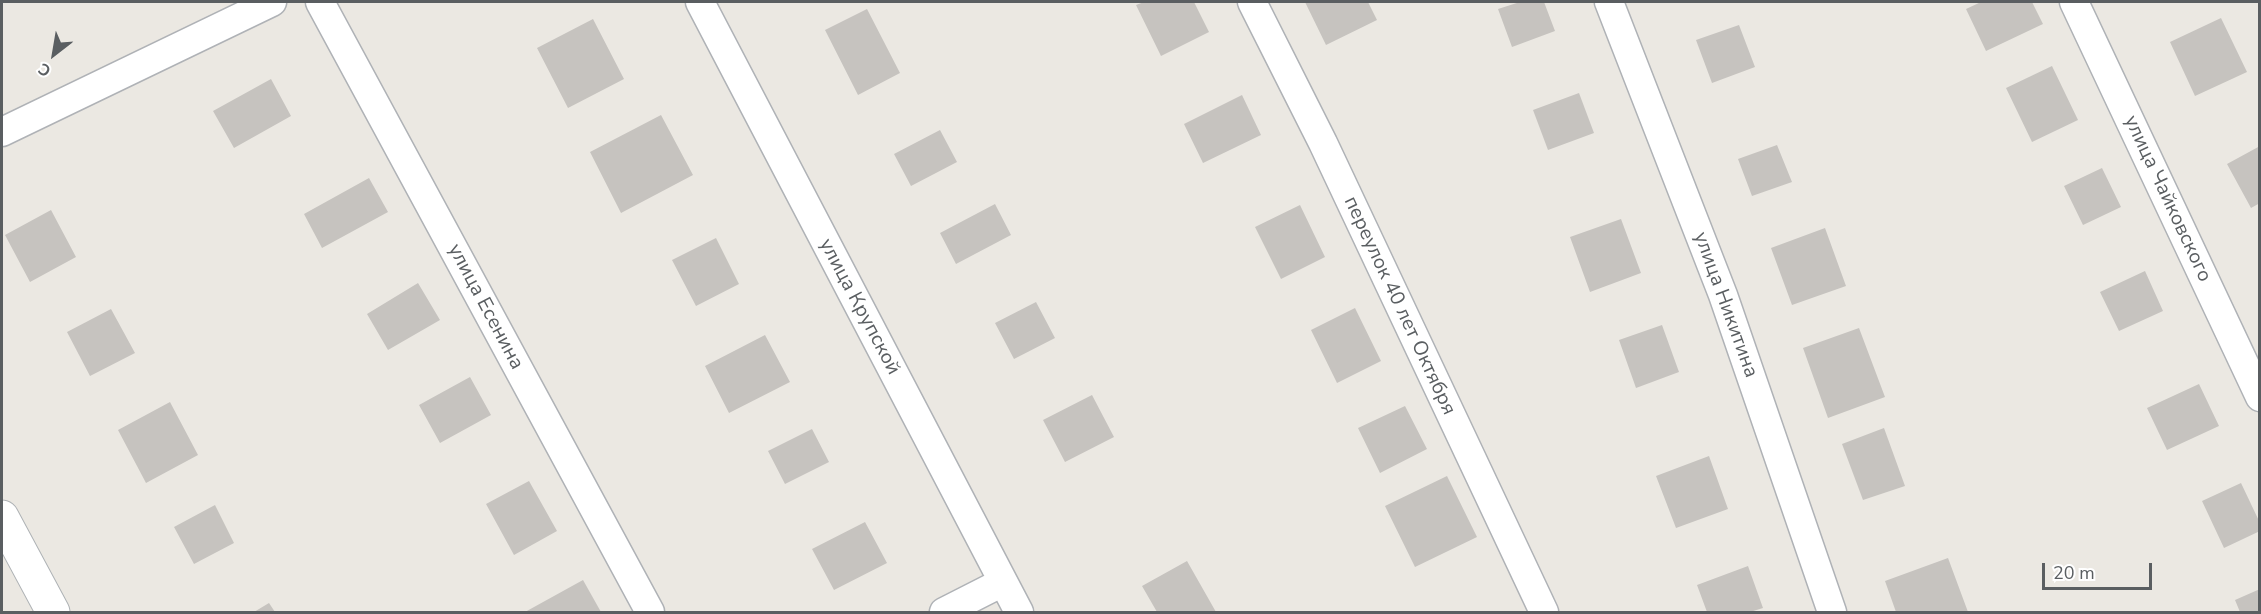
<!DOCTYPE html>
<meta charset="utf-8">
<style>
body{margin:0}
#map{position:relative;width:2261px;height:614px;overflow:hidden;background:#ebe8e2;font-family:"Nunito Sans",sans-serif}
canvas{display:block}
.frame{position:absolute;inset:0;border:3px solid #5a5e61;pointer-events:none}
.north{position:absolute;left:24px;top:24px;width:60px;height:60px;-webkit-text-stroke:4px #fff;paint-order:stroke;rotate:211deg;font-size:16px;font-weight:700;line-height:24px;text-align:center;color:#5a5e61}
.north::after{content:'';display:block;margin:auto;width:21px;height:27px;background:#5a5e61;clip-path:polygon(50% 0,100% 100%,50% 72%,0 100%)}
.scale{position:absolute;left:2042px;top:563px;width:110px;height:27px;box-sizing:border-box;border:3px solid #5a5e61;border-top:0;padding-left:8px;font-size:18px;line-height:21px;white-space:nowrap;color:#5a5e61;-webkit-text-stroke:4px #fff;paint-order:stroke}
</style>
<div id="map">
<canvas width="2261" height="614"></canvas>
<div class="frame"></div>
<div class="north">С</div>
<div class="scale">20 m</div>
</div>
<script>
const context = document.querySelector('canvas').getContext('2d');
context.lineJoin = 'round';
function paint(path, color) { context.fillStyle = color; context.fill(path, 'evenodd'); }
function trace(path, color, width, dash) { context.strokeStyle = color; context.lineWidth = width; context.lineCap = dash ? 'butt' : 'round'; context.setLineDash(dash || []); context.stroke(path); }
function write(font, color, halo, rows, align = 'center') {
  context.font = font + ' "Nunito Sans",sans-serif'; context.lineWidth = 4.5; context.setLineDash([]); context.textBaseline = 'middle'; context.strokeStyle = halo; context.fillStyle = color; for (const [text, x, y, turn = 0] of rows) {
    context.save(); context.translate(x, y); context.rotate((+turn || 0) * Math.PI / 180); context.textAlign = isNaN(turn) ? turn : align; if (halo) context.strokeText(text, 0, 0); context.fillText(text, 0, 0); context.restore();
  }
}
const building = new Path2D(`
 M1144,2H1194L1209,32L1161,56L1136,5Z
 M1305,2H1368L1377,20L1326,45Z
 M1520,2H1544L1555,31L1512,47L1498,9Z
 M1981,2H2032L2043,24L1986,51L1966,9Z
 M867,9L900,73L858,95L825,30Z
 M2221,18L2247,72L2195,96L2170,42Z
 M593,19L624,79L568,108L537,48Z
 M1739,25L1755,67L1712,83L1696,40Z
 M2052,66L2078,120L2032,142L2006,88Z
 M271,79L291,116L234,148L213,111Z
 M1579,93L1594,133L1548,150L1533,110Z
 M1242,95L1261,135L1203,163L1184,124Z
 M661,115L693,175L621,213L590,152Z
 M940,130L957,162L911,186L894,154Z
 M1777,145L1792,182L1752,196L1738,159Z
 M2260,146V203L2251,208L2227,164Z
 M2102,168L2121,207L2083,225L2064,186Z
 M369,178L388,212L322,248L304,214Z
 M995,204L1011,235L956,264L940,233Z
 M1300,205L1325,257L1281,279L1255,227Z
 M51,210L76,257L30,282L5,235Z
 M1621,219L1641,273L1590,292L1570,237Z
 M1825,228L1846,286L1792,305L1771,248Z
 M716,238L739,284L696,306L672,260Z
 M2145,271L2163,311L2119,331L2100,292Z
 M418,283L440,320L388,350L367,314Z
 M1036,302L1055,338L1014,359L995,323Z
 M1355,308L1381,361L1337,383L1311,330Z
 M111,309L135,353L90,376L67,332Z
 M1662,325L1679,372L1636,388L1619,340Z
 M1859,328L1885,397L1828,418L1803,348Z
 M765,335L790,382L729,413L705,366Z
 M470,377L491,415L440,443L419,405Z
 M2199,384L2219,426L2167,450L2147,408Z
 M1092,395L1114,437L1065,462L1043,420Z
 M170,402L198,455L146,483L118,430Z
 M1405,406L1427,449L1380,473L1358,428Z
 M1884,428L1905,486L1863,500L1842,444Z
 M812,429L829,462L785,484L768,451Z
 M1709,456L1728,509L1676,528L1656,476Z
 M1447,476L1477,537L1415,567L1385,506Z
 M529,481L557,531L514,555L486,504Z
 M2241,483L2260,523V531L2224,548L2202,501Z
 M215,505L234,543L194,564L174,527Z
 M865,522L887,563L834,590L812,549Z
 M1948,558L1968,612H1896L1885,581Z
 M1187,561L1216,612H1157L1142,586Z
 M1748,566L1763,608L1750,612H1707L1697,585Z
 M583,580L601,612H525Z
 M2260,589V612H2240L2235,600Z
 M269,603L275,612H254Z`);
const minor = new Path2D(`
 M320,2L650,612
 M700,2L1019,612
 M1252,2L1323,143L1544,612
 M1609,2L1723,295L1832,612
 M2074,2L2260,397
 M2,132L272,2
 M944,612L1003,582`);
const secondary = new Path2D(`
 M2,517L53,612`);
const streetNames = [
 ["улица Чайковского",2167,199,65],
 ["улица Никитина",1725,305,70],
 ["переулок 40 лет Октября",1399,306,65],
 ["улица Есенина",485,307,62],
 ["улица Крупской",859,307,62]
];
paint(building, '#c6c3bf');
trace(minor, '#afb2b6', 31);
trace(secondary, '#aeb2b5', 35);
trace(minor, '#fff', 28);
trace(secondary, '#fff', 33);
write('20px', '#5a5e61', '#fff', streetNames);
</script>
